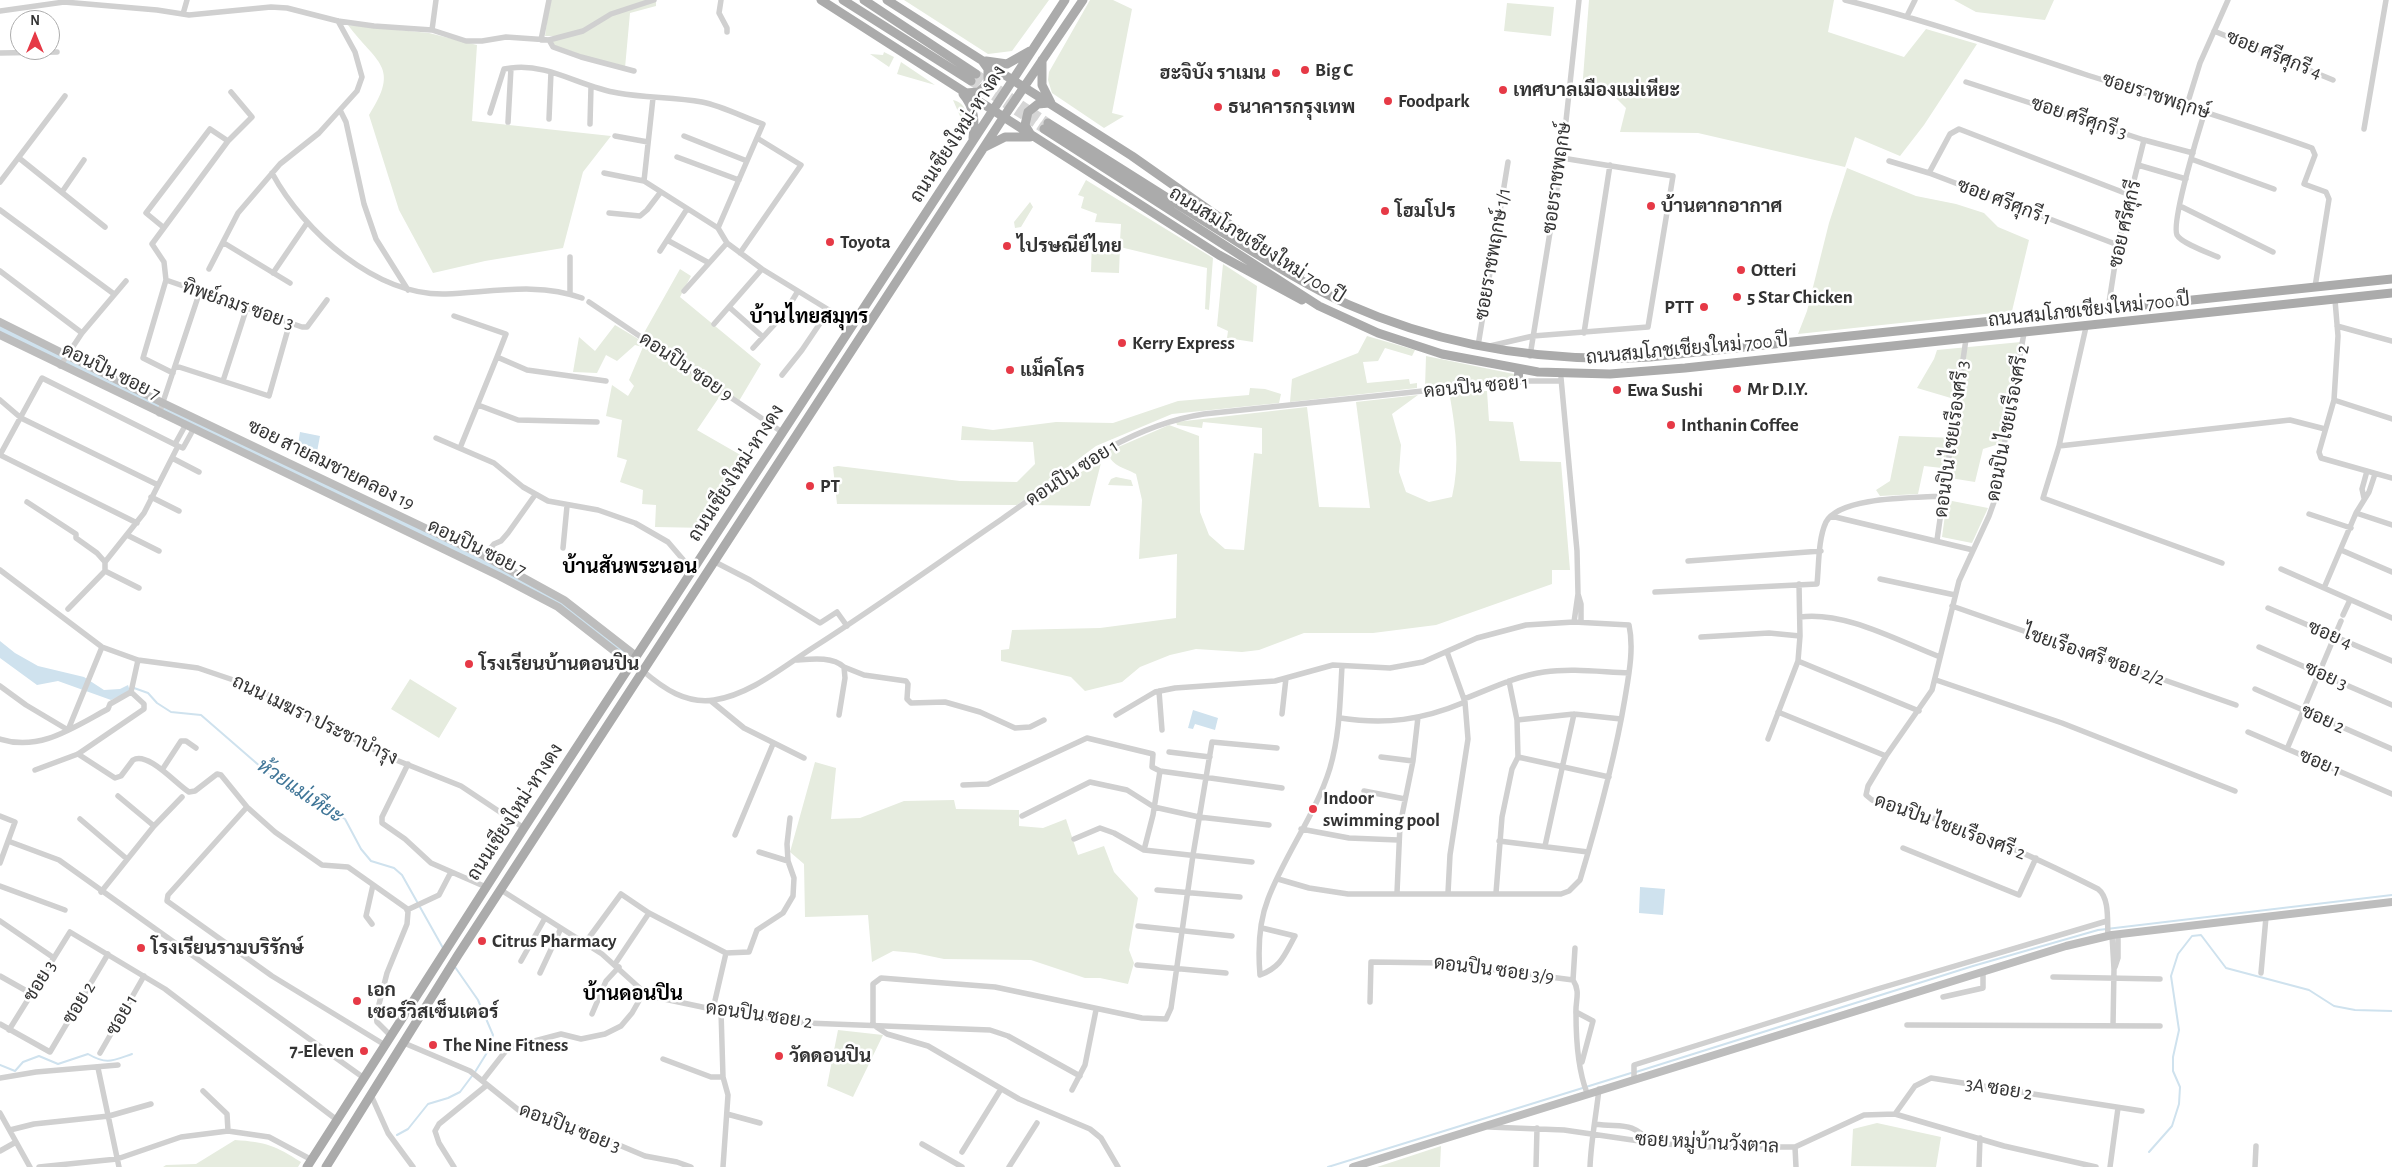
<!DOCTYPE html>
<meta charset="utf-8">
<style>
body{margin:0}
#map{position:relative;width:2392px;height:1167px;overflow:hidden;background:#fff;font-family:"Alegreya Sans",sans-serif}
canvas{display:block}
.north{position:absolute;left:10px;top:10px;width:50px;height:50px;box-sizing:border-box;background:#fff;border:1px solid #adadad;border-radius:50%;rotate:0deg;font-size:14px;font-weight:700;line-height:20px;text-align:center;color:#333}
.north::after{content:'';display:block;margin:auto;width:18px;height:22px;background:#e63946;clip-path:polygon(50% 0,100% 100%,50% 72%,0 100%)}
</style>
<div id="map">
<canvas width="2392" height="1167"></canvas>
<div class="north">N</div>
</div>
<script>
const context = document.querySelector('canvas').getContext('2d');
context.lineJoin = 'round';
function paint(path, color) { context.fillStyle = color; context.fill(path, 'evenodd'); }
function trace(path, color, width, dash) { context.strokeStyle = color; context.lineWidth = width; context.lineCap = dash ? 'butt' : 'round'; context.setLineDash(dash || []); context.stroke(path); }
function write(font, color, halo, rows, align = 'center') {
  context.font = font + ' "Alegreya Sans",Sarabun,sans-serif'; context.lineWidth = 5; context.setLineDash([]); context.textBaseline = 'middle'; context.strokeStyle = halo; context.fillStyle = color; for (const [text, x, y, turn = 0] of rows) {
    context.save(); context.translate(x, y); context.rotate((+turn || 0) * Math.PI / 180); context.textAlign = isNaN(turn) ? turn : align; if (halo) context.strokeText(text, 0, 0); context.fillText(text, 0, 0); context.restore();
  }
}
const green = new Path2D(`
 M550,0H656V6L630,13L625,68L553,47V36H545Z
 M904,0H1049L1012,51L988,54Z
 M1090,0H1113L1132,9L1112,113L1124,116L1104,128L1052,93L1048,80L1049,72Z
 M1589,0H1834L1828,32L1904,57L1926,29L1977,44L1924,125L1900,156L1855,137L1845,167L1698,133L1620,132L1626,108L1611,93L1582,91Z
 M1954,0H2054L2045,20L1976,12Z
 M1507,3L1554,7L1551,36L1504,31Z
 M348,25L429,33L477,45L472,121L611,136L583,172L563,248L485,261L433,273L399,210L369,115C401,66 376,63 348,25Z
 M884,52L894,57L889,67L870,54L883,55Z
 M901,62L935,85L897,74Z
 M953,100C968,103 969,120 963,132L961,129L963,123Z
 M1847,168L1916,196L1956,204L1984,213L1998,227L2029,240L2012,311L1798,334L1807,311L1829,223Z
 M1086,180L1213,258L1209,310L1205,309L1207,268L1120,247L1119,273L1091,272L1092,240L1120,241L1121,224L1095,222L1097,214L1081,208L1084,197L1078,195Z
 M1030,202L1033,207L1021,227L1015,228L1014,222Z
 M1223,264L1257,286L1253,342L1227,338L1228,331L1217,326Z
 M680,269L691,276L680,297L761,364L739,401L724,390L697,430L751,461L708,528L655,527L656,505L642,504L643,490L620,482L627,460L617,457L622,420L606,416L612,385L628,396L634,386L629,380L643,347L635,345L617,361L606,355L597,373L573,372L579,337L595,351L615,325L640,340Z
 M1367,336L1415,350L1412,356L1385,348L1378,361L1363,362L1367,383L1409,379L1410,384L1417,383V388L1290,402L1292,379L1358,353Z
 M2021,342L2002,443L1983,449L1975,482L1950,478L1951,469L1924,466L1918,494L1880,496L1876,490L1890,481L1899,436L1956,438L1961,401L1917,388L1934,359L1937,350Z
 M1426,356L1514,374V378L1425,388Z
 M1250,388L1265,389L1281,394L1279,403L1172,414L1096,446L1017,505L837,504L833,467L838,466L960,481L1017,482L1035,464L1033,442L961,440L962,426L993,430L1056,422L1113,423L1178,401L1249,395Z
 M1459,391H1487L1489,421L1513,422L1520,461L1561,462L1570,570H1552V584L1436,625L1373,633H1304L1259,650L1242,652L1196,649L1170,655L1140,667L1122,682L1085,691L1071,677L1001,661V650L1009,649L1012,630L1100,628L1176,618L1177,554L1139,559L1142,500L1136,474C1125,468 1108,465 1109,451L1169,425L1199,436L1200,512L1209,535L1225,549L1244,550L1254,453L1262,454V428L1203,422L1202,428L1177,425L1176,422L1307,407L1319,507L1370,508L1356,402L1418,395L1392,414L1401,445L1399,472L1406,492L1429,502L1452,497C1460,463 1456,431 1450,397Z
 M1097,463H1101L1090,506L1032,505L1062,483Z
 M1116,477L1131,480L1133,486L1108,485L1111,479Z
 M1947,500L1988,508L1972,543L1942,537Z
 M410,679L457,708L439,738L391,709Z
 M815,762L836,768L831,819L860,818L904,801L954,800L956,809L1019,810V826L1043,828L1066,819L1078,855L1104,846L1114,872L1138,898L1129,950L1134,963L1128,984L1100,978H1085L1031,960L944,959L915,953L893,951L872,962L868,915L805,917L804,864L790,852Z
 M838,1030L883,1035L853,1097L827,1086Z
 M1877,1123L1941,1137L1936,1167L1851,1166L1853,1129Z
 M235,1140C266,1142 276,1146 301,1162L298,1167H163L166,1165L196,1164Z
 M1441,1146L1440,1167H1377Z`);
const water = new Path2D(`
 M300,432L320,436L316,457L297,451Z
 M0,641L15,653L38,666L84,677L104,690L120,689L128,685L130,691L111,700L58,681L37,685L0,658Z
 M1193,710L1218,718L1215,730L1195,724L1193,729L1188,728Z
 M1640,887L1665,889L1663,915L1639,913Z`);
const stream = new Path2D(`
 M134,688L148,693L157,703L171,712L201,715L277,781L345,819L361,849L371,861L394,868L402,875L443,948
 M455,967L478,1000L493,1035L488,1051L475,1072
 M0,1065L15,1071L23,1062L39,1056L58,1064L88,1054C107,1065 112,1061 132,1054
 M1636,1072L1973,966L2098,930L2392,895
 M397,1135L408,1129L428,1104L448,1098L460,1092L472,1076
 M2149,1152L2172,1126L2179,1104L2180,1087L2173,1071V1057L2179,1030L2171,976L2178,954L2192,936L2201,935L2226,968L2309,990L2334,1006L2355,1010L2392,1011
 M1328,1167L1631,1073`);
const canal = new Path2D(`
 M0,328L554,599L623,652`);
const primaryTunnel = new Path2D(`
 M976,74L1048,123
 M971,81L1044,129`);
const street = new Path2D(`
 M721,0L719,13L727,28V32
 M1845,0C1926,20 2004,48 2084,74C2160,98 2237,121 2312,148L2315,155L2304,184L2326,192L2329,199L2315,287
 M0,11L64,2L157,10L189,15L271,7L287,8L338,21L374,26L432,30L466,41H482L506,37L549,40L583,31L611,14L654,0
 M183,14L187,0
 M1907,16L1915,0
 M432,30L436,0
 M2214,31L2333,80
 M541,40L549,0
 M549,40L553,47L581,57L634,71
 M0,53L57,52
 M511,68C548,63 581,87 618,93C645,98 674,97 702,102C722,106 743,117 763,124L718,228
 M1966,82L2144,140L2193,153
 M2187,105L2200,63L2228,0
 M340,110L346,122L364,204L376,239L408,290
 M2205,111C2199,130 2171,222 2177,235C2181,243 2209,253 2218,257
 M490,113L504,69L511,68L508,122
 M549,119L551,72
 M590,124L591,87
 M2364,129L2386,0
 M615,136L648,142
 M684,136L747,161
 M677,157L739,180
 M19,158L105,227
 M2191,159L2274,189
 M1889,161L1929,173L2118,245
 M2138,165L2186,179
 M272,173C304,232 376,296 446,294C492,292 538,282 582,298
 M604,173L644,181L718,228L727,243L762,269L842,318
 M1929,173L1950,134L1959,129L2130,195
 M644,181L653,98
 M0,182L65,96
 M62,192L84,160
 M2180,206L2273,252
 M0,210L114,294
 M609,213L640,216L647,210L660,193
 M163,227L146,213L210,129L228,141
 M667,240L709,263
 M224,243L290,283
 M660,251L687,209
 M740,253L801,165L757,138
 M570,257V294
 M209,269L238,213L280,164L319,133L357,91L362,77L355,52L338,21
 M0,271L82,333
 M273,273L307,223
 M166,280L302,327H307L327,300
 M684,291L727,243
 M2335,300L2338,336L2334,400L2319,452L2321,458L2392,478
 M589,302L782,432
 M729,307L763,337
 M2108,309L2118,245L2144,140
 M454,316L506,334L497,357
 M714,324L762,269
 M2337,326L2392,341
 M2086,327L2059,446L2043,498L2222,563
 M1584,333L1610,165
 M2024,333L1994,502L1989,516L1959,581L1932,690L1886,756L1868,786L1866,795L1872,800C1956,822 2021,850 2098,889C2110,898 2107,922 2108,936
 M1478,346L1508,162
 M1490,346L1533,336L1648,327L1673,176L1562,158
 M753,348L784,314L798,291
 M1530,356L1562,158L1579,0
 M60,366L82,333L126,281
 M176,366L269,396L290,322
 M173,373L143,358L166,280L164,262L152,244L228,141L252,117L231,92
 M782,375L802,350L829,310
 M1561,378L1577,551L1578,594L1581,604V622
 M223,381L247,307
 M0,400L21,418L158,485
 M2334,400L2392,419
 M478,405L518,420L597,422
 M159,414L200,291
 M436,438L494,463L523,487L548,501L598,510L635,523L668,542L692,570
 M175,444L185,426
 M178,446L183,448L193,430
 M2059,446L2290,420L2325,429
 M460,448L497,357L527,370L606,381
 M0,455L42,378L178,446L144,513L105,562V571L68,609
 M0,455L137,523
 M172,458L199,472
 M151,497L179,511
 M2364,498L2362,489L2367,471
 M27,502L76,534V538L97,553L105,562
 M2356,513L2392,525
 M2309,514L2351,528
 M1831,516L1973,550
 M127,535L159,551
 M1937,540L1966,339
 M563,548L567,506
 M2341,550L2392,572
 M484,556L494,544L501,541L508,533L535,495
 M1688,561L1821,551
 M715,562L750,580L820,623L837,612L847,626
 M2281,569L2392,618
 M0,570L102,647L138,660L198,668L251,686L391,758L461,786L524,828
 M105,571L139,588
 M1880,579L1955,595
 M2324,588L2356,513L2369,492L2375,474
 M1655,592L1817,584C1819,565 1818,539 1826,522C1840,496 1917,498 1944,496
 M1952,606L2236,705
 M2268,608L2392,661
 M2343,615L2350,600
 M1800,617C1845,611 1898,641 1940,657
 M1574,622L1578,594
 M1701,637L1769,633L1800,636
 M2259,647L2392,705
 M1447,652L1465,702L1468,739L1450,855L1448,893
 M796,660C811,659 832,656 844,667L845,678L839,715
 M1798,661L1919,711
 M844,667L864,675L906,681L908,684L907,699L911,703L945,702L980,712L1015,728L1030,727L1044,720
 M643,671C664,689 686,704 714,700C750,695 784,666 814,647C878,606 939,562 1002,519C1065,475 1126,426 1204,414L1518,381H1561
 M1936,680L2062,723L2235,791
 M0,686L26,705L68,730
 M2255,689L2392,749
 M1159,691L1162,730
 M131,692L138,660
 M1464,699C1490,689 1516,676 1544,672C1572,668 1601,672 1629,673
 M711,701L744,728L804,758
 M1778,712L1886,756
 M1282,714L1286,678
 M1116,715L1155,692L1175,688L1275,681L1333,665L1390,668L1423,662L1477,638L1526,625L1574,622L1629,625C1634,648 1629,674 1625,698C1615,759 1598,820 1580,880L1569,891L1561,894H1348L1309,888L1278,879
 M1340,718C1386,725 1422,720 1465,702
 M1517,720L1574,714L1621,719
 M68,730L102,647
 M2248,732L2392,794
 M0,739C40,752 74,727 108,709L110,704L131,692
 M1768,739L1798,661L1800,636L1799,584
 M2287,749L2341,621
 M1169,752L1210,757
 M78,754L115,778L121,776L133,760C148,751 177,785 189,792L195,791L217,774L221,775L247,807L275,832L322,865L348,867L406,908L408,912L407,924L387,973L376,1016L377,1022L391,1036
 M1381,757L1413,761
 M1518,757L1609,777
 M408,764L382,817V823L405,839L431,863L486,887
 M35,770L78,754L144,709V704L131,692
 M162,770L181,741H186L196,748
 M963,785L988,784L1087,738L1153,754L1152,767L1160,771L1282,788
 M1364,791L1405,799
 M118,796L154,826
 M247,807L168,895L167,901L272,976L385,1045
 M0,816L15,822L0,863
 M1022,816L1090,782L1127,790L1154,807L1199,817L1269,825
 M80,819L127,859
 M1301,829L1349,838L1398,840
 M735,835L773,744
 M1074,839L1100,828L1114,833L1144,850L1252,862
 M8,841L59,860L364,1078
 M1499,841L1588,852
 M1545,846L1574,714
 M1903,848L2019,895L2036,858
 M1144,850L1153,815L1160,771
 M759,852L788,861
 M0,886L65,910
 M501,890L602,954L644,992L650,996L721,1011L806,1023L990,1030L1008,1036L1080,1076
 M1157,890L1240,897
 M101,892L154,826L182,797
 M1397,893L1400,825L1413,761L1418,717
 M1496,893L1502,817L1512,769L1518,757L1517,720L1509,681
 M407,910L439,895L451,872
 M0,921L54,958
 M372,924L366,916L373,885
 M1138,926L1232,936
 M1262,928L1295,936C1284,956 1281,967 1260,975C1258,951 1259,922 1268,899C1285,854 1316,814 1330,768C1340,734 1340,700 1342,666
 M2112,935L2114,969L2113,1026
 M585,943L621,894L649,913L726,953L749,952L757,930L783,913L793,896L794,878L788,861L787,844L790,818
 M521,961L545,918
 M615,964L649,913
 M1137,965L1226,973
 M2115,967L2118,958V934
 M540,973L561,928
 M2261,973L2266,917
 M0,976L32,994
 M2053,977L2160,979
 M1573,980L1575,948
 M1943,997L1983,988V971
 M1370,1002L1371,962L1444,963L1573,980C1581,992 1575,1001 1576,1014C1576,1039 1578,1070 1587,1093
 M713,1009L726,953
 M721,1011L723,1077L728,1095L723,1167
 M1576,1012L1593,1021L1582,1062
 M592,1014L606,981L619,967
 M0,1024L50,1052L108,954
 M873,1025V984L881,978L995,987L1142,1018L1166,1019L1171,1008L1193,855L1212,742L1277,748
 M1907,1025L2160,1026
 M875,1026L887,1034L928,1046L1019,1099L1090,1129L1101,1138L1118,1167
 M9,1030L70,932L165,989L337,1120
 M404,1043L470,1071L521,1112L574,1126L645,1156L677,1162L691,1167
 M100,1053L144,976
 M663,1059L711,1077H723
 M98,1068L119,1167
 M0,1078L36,1072L118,1065
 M1634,1079V1065L1874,990L2107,921
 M483,1080L508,1048L561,1034L581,1039L605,1034L621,1026L632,1013L644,992
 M1072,1090L1085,1065L1096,1010
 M203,1091L227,1114L228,1131
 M371,1095L388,1133L413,1167
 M0,1113L30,1167
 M727,1114L760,1123
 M1895,1114L1915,1086L1931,1078L2142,1111
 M1595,1124C1623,1128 1629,1120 1652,1143
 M1489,1127L1564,1130L1653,1143L1706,1147H1795L1864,1115L1895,1114L2004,1146L2096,1167
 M10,1130L34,1124L109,1116L151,1104
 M922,1144L962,1167
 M1795,1147L1796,1167
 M0,1151L16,1142
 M962,1152L1001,1089
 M39,1167L117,1159L181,1137L228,1131L269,1137L312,1160
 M454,1167L439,1143L435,1131L439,1124L487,1085
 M1009,1167L1037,1123
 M1536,1167L1537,1128
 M1590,1167C1591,1141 1596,1116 1599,1089
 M1979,1167L1980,1138
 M2110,1167L2118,1108
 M2255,1167L2256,1146`);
const secondary = new Path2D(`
 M0,322L163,403L484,556L564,600L636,656
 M0,335L499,576L558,607L631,664
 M1353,1167L2066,946L2112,935L2392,902`);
const primary = new Path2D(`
 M821,0L1219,255L1302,300
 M843,0L971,81
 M864,0L976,74
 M887,0L1132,156L1300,274
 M1042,60V85L1051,103
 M986,61L1007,64L1030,51
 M966,93L979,92L988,83V69L983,62
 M963,94C975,108 975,122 973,138
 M1048,123C1103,157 1158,192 1212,226C1256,253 1299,282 1347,304C1444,347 1544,363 1650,357L2392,279
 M1044,129L1319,306L1378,333L1442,354L1538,372L1610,374L1685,368L2392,293
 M1031,135L1025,125L1028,112L1038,104L1049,103
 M985,147L1005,137H1030
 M1518,381L1519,370
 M307,1167L524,828L1065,0
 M326,1167L458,955L1003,118L1083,0`);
const markers = [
 [1305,70,5,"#e63946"],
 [1276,73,5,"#e63946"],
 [1503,90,5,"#e63946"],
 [1388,101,5,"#e63946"],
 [1218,107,5,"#e63946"],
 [1651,206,5,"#e63946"],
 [1385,211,5,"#e63946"],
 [830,242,5,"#e63946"],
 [1007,246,5,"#e63946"],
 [1741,270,5,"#e63946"],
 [1737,297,5,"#e63946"],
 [1704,307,5,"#e63946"],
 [1122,343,5,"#e63946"],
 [1010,370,5,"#e63946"],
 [1737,389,5,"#e63946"],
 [1617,390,5,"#e63946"],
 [1671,425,5,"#e63946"],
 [810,486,5,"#e63946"],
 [469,664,5,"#e63946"],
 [1313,809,5,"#e63946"],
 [482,941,5,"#e63946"],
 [141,948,5,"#e63946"],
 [357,1001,5,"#e63946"],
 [433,1045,5,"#e63946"],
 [364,1051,5,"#e63946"],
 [779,1056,5,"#e63946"]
];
const streetNames = [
 ["ซอย ศรีศุกรี 4",2274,55,22],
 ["ซอยราชพฤกษ์",2156,96,18],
 ["ซอย ศรีศุกรี 3",2079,118,18],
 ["ถนนเชียงใหม่-หางดง",958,134,-57],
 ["ซอยราชพฤกษ์",1557,178,-82],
 ["ซอย ศรีศุกรี 1",2004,202,21],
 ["ซอย ศรีศุกรี",2125,224,-77],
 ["ถนนสมโภชเชียงใหม่ 700 ปี",1257,245,32],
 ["ซอยราชพฤกษ์ 1/1",1493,254,-80],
 ["ทิพย์ภมร ซอย 3",238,305,19],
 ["ถนนสมโภชเชียงใหม่ 700 ปี",2089,310,-6],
 ["ถนนสมโภชเชียงใหม่ 700 ปี",1687,349,-5],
 ["ดอนปิน ซอย 9",686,367,34],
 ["ดอนปิน ซอย 7",111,372,26],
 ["ดอนปิน ซอย 1",1476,387,-5],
 ["ดอนปิน ไชยเรืองศรี 2",2008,423,-79],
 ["ดอนปิน ไชยเรืองศรี 3",1952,439,-82],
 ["ซอย สายลมชายคลอง 19",331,465,26],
 ["ถนนเชียงใหม่-หางดง",736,473,-57],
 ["ดอนปิน ซอย 1",1072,473,-33],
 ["ดอนปิน ซอย 7",477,548,26],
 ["ซอย 4",2330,635,23],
 ["ไชยเรืองศรี ซอย 2/2",2094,656,19],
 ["ซอย 3",2326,676,24],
 ["ซอย 2",2323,719,24],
 ["ถนน เมฆรา ประชาบำรุง",315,720,26],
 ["ซอย 1",2320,763,23],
 ["ถนนเชียงใหม่-หางดง",515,812,-57],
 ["ดอนปิน ไชยเรืองศรี 2",1950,827,20],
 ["ดอนปิน ซอย 3/9",1494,970,7],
 ["ซอย 3",40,981,-58],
 ["ซอย 2",79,1003,-59],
 ["ซอย 1",122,1015,-60],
 ["ดอนปิน ซอย 2",759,1015,8],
 ["3A ซอย 2",1999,1089,9],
 ["ดอนปิน ซอย 3",570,1128,21],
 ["ซอย หมู่บ้านวังตาล",1707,1143,3]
];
const poiNames = [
 ["Big C",1315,70],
 ["ฮะจิบัง ราเมน",1266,73,"right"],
 ["เทศบาลเมืองแม่เหียะ",1513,90],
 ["Foodpark",1398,101],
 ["ธนาคารกรุงเทพ",1228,107],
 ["บ้านตากอากาศ",1661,206],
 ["โฮมโปร",1395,211],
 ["Toyota",840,242],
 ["ไปรษณีย์ไทย",1017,246],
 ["Otteri",1751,270],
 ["5 Star Chicken",1747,297],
 ["PTT",1694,307,"right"],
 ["Kerry Express",1132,343],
 ["แม็คโคร",1020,370],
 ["Mr D.I.Y.",1747,389],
 ["Ewa Sushi",1627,390],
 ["Inthanin Coffee",1681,425],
 ["PT",820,486],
 ["โรงเรียนบ้านดอนปิน",479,664],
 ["Indoor",1323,798],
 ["swimming pool",1323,820],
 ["Citrus Pharmacy",492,941],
 ["โรงเรียนรามบริรักษ์",151,948],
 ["เอก",367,990],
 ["เซอร์วิสเซ็นเตอร์",367,1012],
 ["The Nine Fitness",443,1045],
 ["7-Eleven",354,1051,"right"],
 ["วัดดอนปิน",789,1056]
];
const neighbourhoodNames = [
 ["บ้านไทยสมุทร",809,317],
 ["บ้านสันพระนอน",630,567],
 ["บ้านดอนปิน",633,994]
];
const waterNames = [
 ["ห้วยแม่เหียะ",300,791,34]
];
paint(green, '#e6ecdf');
paint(water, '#cfe2ee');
trace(stream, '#cfe2ee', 2);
trace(canal, '#cfe2ee', 8);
trace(primaryTunnel, '#d6d6d6', 9, [9, 4.5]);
trace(street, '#d0d0d0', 5.5);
trace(secondary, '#bdbdbd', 8);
trace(primary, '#ababab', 9);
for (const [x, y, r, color] of markers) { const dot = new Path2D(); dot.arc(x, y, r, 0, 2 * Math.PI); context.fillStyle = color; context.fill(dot); trace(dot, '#fff', 2); }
write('19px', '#333', '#fff', streetNames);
write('bold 19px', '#333', '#fff', poiNames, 'left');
write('bold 20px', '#000', '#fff', neighbourhoodNames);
write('italic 20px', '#3f7597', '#fff', waterNames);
</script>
